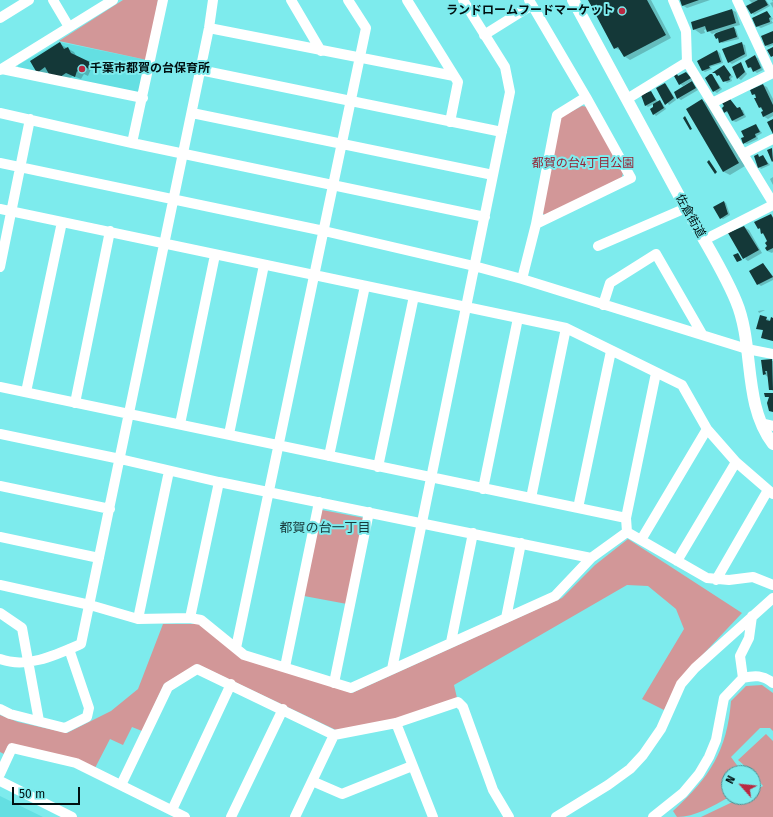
<!DOCTYPE html>
<meta charset="utf-8">
<style>
body{margin:0}
#map{position:relative;width:773px;height:817px;overflow:hidden;background:#7debed;font-family:"Fira Sans",sans-serif}
canvas{display:block}
.north{position:absolute;left:721px;top:765px;width:40px;height:40px;box-sizing:border-box;background:#7debed;border:1px solid #4b9395;border-radius:50%;rotate:297deg;font-size:11px;font-weight:700;line-height:16px;text-align:center;color:#001011}
.north::after{content:'';display:block;margin:auto;width:14px;height:18px;background:#b92841;clip-path:polygon(50% 0,100% 100%,50% 72%,0 100%)}
.scale{position:absolute;left:12px;top:787px;width:68px;height:18px;box-sizing:border-box;border:2px solid #001011;border-top:0;padding-left:5px;font-size:12px;line-height:14px;white-space:nowrap;color:#001011;-webkit-text-stroke:3px #7debed;paint-order:stroke}
</style>
<div id="map">
<canvas width="773" height="817"></canvas>
<div class="north">N</div>
<div class="scale">50 m</div>
</div>
<script>
const context = document.querySelector('canvas').getContext('2d');
context.lineJoin = 'round';
function paint(path, color) { context.fillStyle = color; context.fill(path, 'evenodd'); }
function trace(path, color, width, dash) { context.strokeStyle = color; context.lineWidth = width; context.lineCap = dash ? 'butt' : 'round'; context.setLineDash(dash || []); context.stroke(path); }
function write(font, color, halo, rows, align = 'center') {
  context.font = font + ' "Fira Sans","Noto Sans JP",sans-serif'; context.lineWidth = 4; context.setLineDash([]); context.textBaseline = 'middle'; context.strokeStyle = halo; context.fillStyle = color; for (const [text, x, y, turn = 0] of rows) {
    context.save(); context.translate(x, y); context.rotate((+turn || 0) * Math.PI / 180); context.textAlign = isNaN(turn) ? turn : align; if (halo) context.strokeText(text, 0, 0); context.fillText(text, 0, 0); context.restore();
  }
}
const built = new Path2D(`
 M59,42L147,60L140,90L134,94L19,72L18,65Z
 M0,796L43,817H0Z`);
const green = new Path2D(`
 M123,0H158L147,60L59,41Z
 M582,106L588,107L623,173L621,180L546,217L541,211L561,117Z
 M322,510L364,518L347,604L304,596Z
 M628,539L742,613L679,680L664,710L642,699L684,629L676,609L648,586L627,585L454,685L457,698L396,720L336,730L197,664L164,684L142,731L132,727L123,745L110,739L95,768L9,744L4,754L0,752V715L18,722L67,733L111,711L138,689L163,624H199L242,658L352,693L562,598L595,565Z
 M762,685L773,693V731L770,728H760L731,757L739,768L734,773H729V797C713,806 695,817 677,817L673,811C710,777 727,751 731,701L746,686Z
 M766,734L773,741V817H701L743,797H753V792L763,786L753,773L738,760Z`);
const shadow = new Path2D(`
 M589,0H651L671,38L630,60L624,56L622,51L615,48Z
 M681,0H710L687,8L682,5Z
 M749,0H766L770,6L754,15L752,13L753,4Z
 M772,0H773V8L770,3L773,2Z
 M732,10L736,12L740,25L732,27L736,29L739,39L722,43L716,35L720,31L712,34L707,29L704,30L705,33L701,34L694,29Z
 M767,12L773,19L771,20L773,23L761,28L756,26Z
 M773,32V45L768,47L766,46Z
 M60,44L74,52L77,57L97,67L95,71L91,69L88,76L84,74L81,79L73,76L66,80L49,72L44,75L38,72Z
 M742,44L745,45L747,56L732,64L729,62Z
 M717,51L720,53L723,63L710,67L712,69L705,72L702,70Z
 M755,57L758,58L763,70L757,73L749,67Z
 M741,64L747,74L741,80L738,78L733,67Z
 M724,66L733,77L731,78L732,81L727,83L715,71Z
 M687,73L693,80L683,86L680,84L677,75L680,77Z
 M712,75L722,89L717,93L714,91Z
 M692,82L698,90L681,100L678,98Z
 M666,84L676,100L669,105L657,88Z
 M763,85L767,87L773,99V116L768,119L763,116L764,111L759,107V98L753,94Z
 M651,92L658,102L662,103L666,109L656,116L654,114V104L648,107L645,105Z
 M702,100L708,104L745,166L730,175L724,172L687,109Z
 M730,100L738,109L743,110L746,117L736,122L733,121L729,113L725,112Z
 M756,125L762,133L757,136L758,139L747,144L744,143Z
 M763,156L770,165L761,169L759,167L756,157Z
 M773,177V185L770,179Z
 M724,202L726,203L730,215L723,219L721,218Z
 M771,215L773,217V252L772,253L767,251L771,245L766,236L760,232L762,230L758,228Z
 M744,227L749,230L762,253L748,261L745,259L746,258Z
 M763,264L773,276V280L761,286L758,284Z
 M765,310L759,313L758,311L764,310Z
 M761,316L772,321L773,319V341L763,337L764,331L758,328Z
 M762,361H773V391L770,389L768,377L764,374Z`);
const building = new Path2D(`
 M588,0H647L666,35L624,57L618,47L614,49Z
 M680,0H699L682,6Z
 M758,0H765L768,5L751,14L746,6Z
 M732,9L736,23L707,32L705,26L693,30L691,22Z
 M767,11L771,17L769,18L770,22L756,27L752,18Z
 M734,27L737,37L719,43L718,38L716,39L714,35L716,33Z
 M773,31V43L765,46L761,36Z
 M60,42L64,49L68,47L71,53L92,63L89,69L85,67L82,73L77,71L75,77L66,73L60,77L50,76L45,67L37,73L30,61Z
 M742,42L745,54L728,63L722,49Z
 M773,47V56L771,57L767,50Z
 M717,50L721,62L709,66L710,68L702,71L697,61Z
 M755,55L761,68L753,72L751,67L748,68L745,61Z
 M741,62L745,72L737,79L732,67Z
 M724,65L731,75L729,77L730,80L723,82L719,75L717,76L715,73H712Z
 M686,72L691,78L679,85L674,76L677,74L678,76Z
 M710,74H712L720,88L713,92L705,78Z
 M692,81L696,88L677,99L674,92Z
 M665,83L674,98L665,105L656,88Z
 M763,84L773,105V112L763,117L761,112L763,111L761,107L759,108L754,98H756L755,94L752,95L750,90Z
 M651,91L656,100L645,106L641,95Z
 M702,99L739,163L723,172L686,109Z
 M730,99L737,108L740,107L744,115L732,121L727,111L724,113L722,108L724,106L722,103Z
 M660,100L664,108L653,115L650,109L653,107V104Z
 M685,116L692,129L690,130L683,118Z
 M773,119V134L767,122Z
 M756,124L760,132L755,134L756,137L743,144L741,138L744,137L741,131Z
 M772,148L773,161L772,162L767,150Z
 M758,154L759,157L763,155L768,164L758,168L754,156Z
 M709,160L717,172L715,174L707,162Z
 M724,201L728,214L720,219L713,207Z
 M771,214L773,218V248L767,251L765,248L767,246L765,243L767,241L763,233L761,234L760,228L758,229L754,222Z
 M744,226L759,250L743,259L728,233Z
 M738,253L742,260L737,262L733,255Z
 M763,263L773,277L757,285L749,271Z
 M760,315L767,317L766,320L770,321L771,317L773,318V341L761,338L763,330L756,329Z
 M772,359L773,390H769L767,371H765L766,374L763,375L761,360Z
 M764,393H773V412L769,411L767,403L769,397H765Z`);
const minor = new Path2D(`
 M53,0L69,27
 M291,0L321,51
 M407,0L458,82L450,122
 M737,0L771,73
 M0,18L29,0
 M209,28L454,76
 M484,35L532,5
 M687,62L773,203
 M2,69L143,98
 M0,70L113,0
 M200,70L502,132
 M627,99L687,62L686,31L673,0
 M712,103L773,73
 M0,113L132,143L485,217
 M192,113L493,175
 M132,143L163,0
 M743,154L773,139
 M0,163L324,231L474,266L522,279L747,349L773,354
 M0,209L566,328L682,385L707,429L736,462L773,494
 M536,224L631,178L586,97
 M704,240L773,205
 M598,246L686,208
 M0,267L30,119
 M522,279L536,224L557,115L586,97L529,0
 M603,305L610,283L656,254L702,334
 M0,387L626,518
 M26,392L62,222
 M75,403L110,231
 M761,423L773,426
 M180,424L215,255
 M0,434L120,459L219,482L591,558
 M229,434L264,265
 M329,456L365,286
 M378,467L414,296
 M0,486L110,509
 M483,489L518,318
 M531,498L566,328
 M578,508L611,351
 M627,532L707,578L729,580L753,577L773,585
 M0,537L99,558
 M641,540L707,429
 M677,561L736,462
 M716,580L768,490
 M0,585L90,605L138,619L190,618L201,620L244,655L351,688L555,596L591,558L627,532L626,518L656,373
 M0,613L22,628L39,721
 M752,616L749,638L740,656L743,678C755,675 763,675 773,683
 M190,618L219,482
 M506,618L521,543
 M138,619L169,471
 M451,642L473,533
 M236,648L366,28L348,0
 M0,659C26,669 56,655 81,644L209,28L213,0
 M285,667L319,502
 M392,669L510,92L505,67L463,0
 M334,683L369,512
 M0,709L10,714L65,728L87,717L89,708L69,649
 M396,723L433,817
 M0,774L12,748L76,763L185,817
 M0,781L72,817
 M312,781L342,794L412,766
 M121,785L168,687L197,669L334,735L396,723L458,702L463,707L493,790L509,817
 M172,810L231,684
 M231,817L283,709
 M295,817L334,735
 M556,817L608,785L630,769L643,755L661,729L681,684L695,668L773,598
 M653,817L683,793L699,774L709,757L716,740L724,698L743,678`);
const major = new Path2D(`
 M573,0C610,68 646,135 683,203C701,236 722,267 736,301C755,346 742,403 773,444`);
const markers = [
 [622,11,4,"#b92841"],
 [82,69,4,"#b92841"]
];
const poiNames = [
 ["ランドロームフードマーケット",614,11],
 ["千葉市都賀の台保育所",90,69,"left"]
];
const parkNames = [
 ["都賀の台4丁目公園",583,164]
];
const streetNames = [
 ["佐倉街道",690,216,61]
];
const neighbourhoodNames = [
 ["都賀の台一丁目",325,528]
];
paint(built, '#64dfe2');
paint(green, '#d29798');
paint(shadow, '#0003');
paint(building, '#143838');
trace(minor, '#fff', 10);
trace(major, '#fff', 12);
for (const [x, y, r, color] of markers) { const dot = new Path2D(); dot.arc(x, y, r, 0, 2 * Math.PI); context.fillStyle = color; context.fill(dot); trace(dot, '#7debed', 1.5); }
write('bold 12px', '#001011', '#7debed', poiNames, 'right');
write('12px', '#942334', '#7debed', parkNames);
write('12px', '#001011', '#7debed', streetNames);
write('13px', '#183b3c', '#7debed', neighbourhoodNames);
</script>
